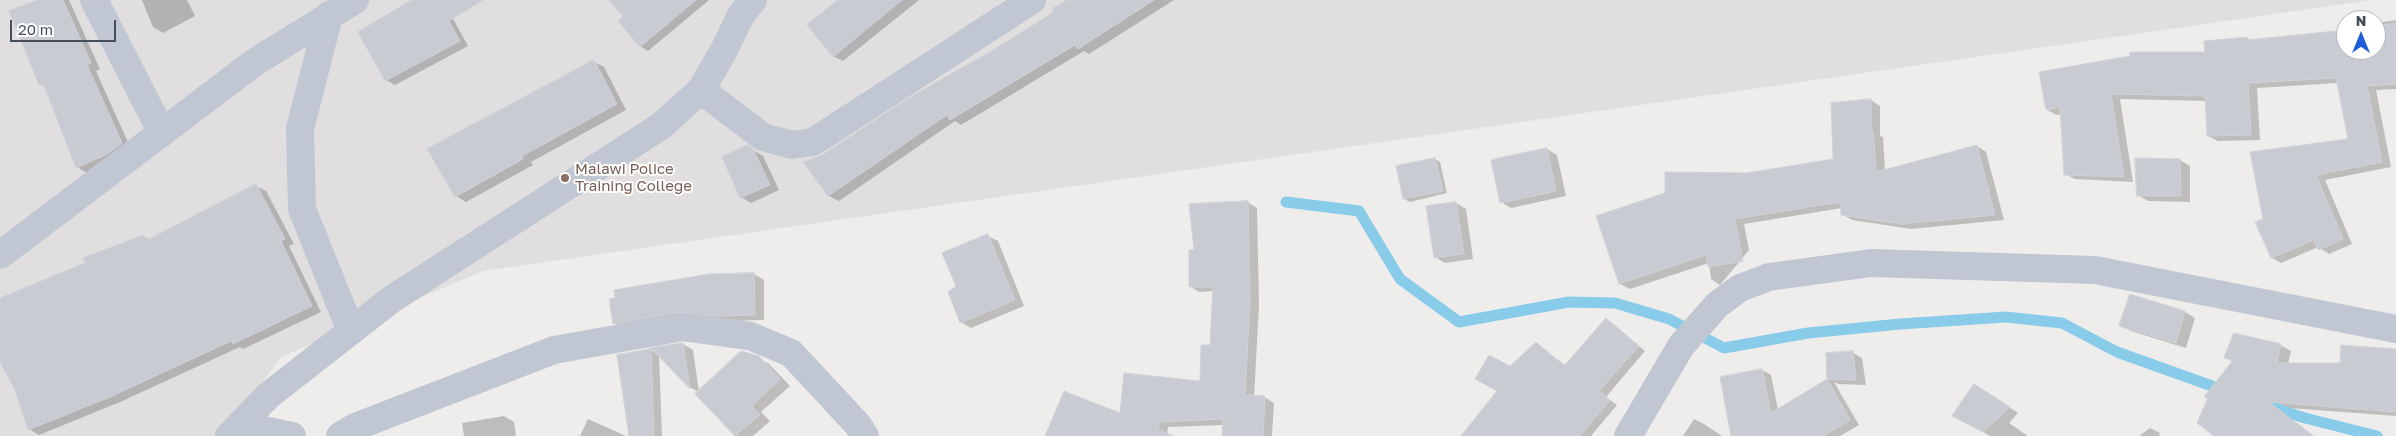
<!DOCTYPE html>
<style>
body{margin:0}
#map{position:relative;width:2396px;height:436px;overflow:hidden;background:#efedec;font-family:"Golos Text",sans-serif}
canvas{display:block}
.north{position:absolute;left:2336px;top:10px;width:50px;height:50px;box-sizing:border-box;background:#fff;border:1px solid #b5b8bd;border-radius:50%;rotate:0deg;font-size:14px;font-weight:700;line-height:20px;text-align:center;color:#454e59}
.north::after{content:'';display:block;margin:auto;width:18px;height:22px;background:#1d5dd8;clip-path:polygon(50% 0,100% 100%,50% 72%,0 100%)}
.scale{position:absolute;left:10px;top:20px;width:106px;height:22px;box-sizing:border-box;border:2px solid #454e59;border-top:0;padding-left:6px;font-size:15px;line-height:18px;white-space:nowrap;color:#454e59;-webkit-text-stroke:4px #fff;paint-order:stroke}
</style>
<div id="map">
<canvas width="2396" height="436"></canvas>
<div class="north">N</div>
<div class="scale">20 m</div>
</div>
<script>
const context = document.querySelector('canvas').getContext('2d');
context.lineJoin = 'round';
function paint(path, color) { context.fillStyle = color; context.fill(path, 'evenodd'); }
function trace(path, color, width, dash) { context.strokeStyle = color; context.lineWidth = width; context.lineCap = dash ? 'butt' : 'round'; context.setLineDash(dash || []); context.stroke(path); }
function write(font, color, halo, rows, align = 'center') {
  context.font = font + ' "Golos Text",sans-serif'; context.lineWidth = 4; context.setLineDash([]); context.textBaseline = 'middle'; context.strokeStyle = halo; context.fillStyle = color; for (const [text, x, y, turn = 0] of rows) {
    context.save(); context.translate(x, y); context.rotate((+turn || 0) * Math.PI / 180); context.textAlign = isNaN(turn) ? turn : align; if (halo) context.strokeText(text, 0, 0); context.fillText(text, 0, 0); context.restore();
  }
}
const education = new Path2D(`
 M0,0H2372L483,271L281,357L224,436H0Z`);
const shadow = new Path2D(`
 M42,0H69L100,69L96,71L131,149L87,173L77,167L46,87L40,84Z
 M142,0H187L195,16L163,33L153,27Z
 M414,0H438L445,4L468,46L395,85L386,80L360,32Z
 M609,0H709L648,51L640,46L624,17Z
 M841,0H919L843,61L833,56Z
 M1069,0H1174L1089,54L1084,51L961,125L955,121L839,201L829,196L805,162L822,156L995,50L1056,12Z
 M2396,20V89L2376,90L2391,167L2325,180L2352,244L2329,254L2318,247L2281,263L2272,258L2264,220L2350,140L2338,83L2257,88L2260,140L2218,141L2208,136L2207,101L2120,99L2133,182L2075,179L2065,174L2062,114L2057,115L2047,110L2247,38L2252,41L2346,31V50H2376V23Z
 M594,62L604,67L626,110L531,162L533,165L466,202L456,196Z
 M1871,100L1880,106V136L1883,137L1885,171L1977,146L1986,152L2004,220L1911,229L1852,220L1842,214V208L1744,224L1749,250L1720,285L1711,279L1709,263L1630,289L1620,284L1747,174L1834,160Z
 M748,147L763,156L779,190L751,203L741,197Z
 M1547,149L1557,155L1566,196L1511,208L1501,202Z
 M1435,159L1440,162L1447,193L1410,202L1404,199Z
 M2180,160L2190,166V202L2148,201L2138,195Z
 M256,186L266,191L294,244L289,246L321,312L243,349L240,347L120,402L39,435L29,429L0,342V299L87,263L143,236L150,240Z
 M1247,202L1257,208L1259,306L1254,397H1264L1274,403L1272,436H1224V425L1168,427L1167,436H1046L1121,415L1201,382L1211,347L1214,291L1199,292L1190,286L1196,251Z
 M1456,203L1466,209L1473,259L1445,263L1435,257Z
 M988,236L998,241L1024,306L971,328L961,322L957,286Z
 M754,274L764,280V320L726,321L624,329L614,323Z
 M2131,295L2185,312L2195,318L2186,348L2131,331L2121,325Z
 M1607,320L1645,351L1606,397L1617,405L1591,436H1472L1499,391L1510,367L1536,343L1566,366Z
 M683,344L693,350L699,392L758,358L769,364L790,386L761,412L770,421L753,436H737L697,394L699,392L691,388L659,355L662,436H631L651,350L657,354L654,349Z
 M2280,345L2291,351L2288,364H2341L2396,350V416L2276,407L2314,436H2216L2233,362L2226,357Z
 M1852,352L1862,358L1866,385L1838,384L1834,382L1859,425L1840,436H1734L1762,370L1771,375L1778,410L1828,380V355Z
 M1984,391L2018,413L2009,423L2028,436H1990L1964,421Z
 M504,416L514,422L516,436H464L462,423Z
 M588,419L626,436H580Z
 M1694,419L1704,424L1722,436H1683Z
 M2150,428L2160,433L2159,436H2139Z`);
const stream = new Path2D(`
 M1286,202L1359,211L1400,279L1459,322L1569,302L1615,303L1669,319L1724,348L1808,333L1900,324L2006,317L2062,323L2117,352L2226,391
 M2264,405L2305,418L2377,436`);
const building = new Path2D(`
 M38,0H63L91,63L87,65L122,143L106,155L76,168L43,83L39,85L9,11Z
 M412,0H483L449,21L460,41L385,81L358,32Z
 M609,0H696L640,47L618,21L623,17Z
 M838,0H902L833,57L807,25Z
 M1067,0H1154L1078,49L1075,45L950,120L947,115L828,196L803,162L822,155L907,99L995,49L1054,12L1052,9Z
 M2396,24V84L2367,86L2382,162L2316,175L2343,239L2318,250L2314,240L2271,258L2255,222L2263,219L2250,152L2348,139L2336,78L2248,83L2251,135L2207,136L2205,96L2111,94L2124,177L2064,175L2060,107L2046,110L2039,72L2130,56V52H2205L2204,41L2247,37V40L2346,30V50H2376V26Z
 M594,60L617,104L522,156L523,159L455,197L427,149Z
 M1871,99V131L1873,130L1876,172L1977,145L1995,215L1901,224L1841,215L1840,202L1735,219L1743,261L1708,267L1706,255L1619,284L1596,216L1665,193V172L1747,173L1833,159L1831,103Z
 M748,145L753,149L770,185L740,198L722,157Z
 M1547,148L1556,191L1500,203L1491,160Z
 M1435,158L1443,191L1403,199L1396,166Z
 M2135,158L2180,159L2181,196H2137Z
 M256,184L285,239L281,241L312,306L233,344L231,341L110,397L28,430L15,390L0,362V298L85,263L83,258L143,235L147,240Z
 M1248,201L1250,300L1245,395L1265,396L1263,436H1222L1223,419L1159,422L1158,429L1173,436H1045L1064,391L1120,413L1124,373L1200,381L1201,345H1210L1213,287H1189V250H1194L1189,204Z
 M1456,202L1464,254L1434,258L1426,206Z
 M988,234L1015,300L960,323L948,292L956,286L942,253Z
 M754,273L755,315L715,316L681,312L613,324L609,299L615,298L614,290L709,274Z
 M2130,294L2185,311L2176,343L2119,326Z
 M1606,318L1639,346L1599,391L1610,400L1580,436H1461L1497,391L1475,379L1489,355L1510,366L1536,342L1564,366Z
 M2234,333L2281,344L2277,363H2340L2341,345L2396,349V412L2269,402L2313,436H2214L2197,423L2208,398L2204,397L2233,360L2224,358Z
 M683,343L690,389L651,348Z
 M651,349L654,436H629L617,355Z
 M741,351L759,356L780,379L752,406L760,415L735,436L695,394Z
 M1853,351L1856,380L1827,379L1826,353Z
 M1762,369L1771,413L1827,379L1850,420L1823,436H1731L1720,377Z
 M1974,384L2010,407L1983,432L1952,416Z`);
const street = new Path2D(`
 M94,0L162,133
 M329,15L300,129L302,209L351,331
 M701,90L763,137L792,145L813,142L1032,0
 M0,255L255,62L355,0
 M240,425L292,436
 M229,436L269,395L392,299L661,126L701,90L724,50L741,15L753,0
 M340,436L355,427L554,350L683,327L750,336L791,353L858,425L865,436
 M1628,436L1681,346L1717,305L1740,288L1769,277L1871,263L2095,270L2396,329`);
const markers = [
 [565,178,5,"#8d6e63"]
];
const educationNames = [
 ["Malawi Police",575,169],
 ["Training College",575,186]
];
paint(education, '#e0dede');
paint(shadow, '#0003');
trace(stream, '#89cce9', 11);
paint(building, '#c9cbd2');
trace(building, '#d0d2d8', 1);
trace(street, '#c0c7d2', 28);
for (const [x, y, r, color] of markers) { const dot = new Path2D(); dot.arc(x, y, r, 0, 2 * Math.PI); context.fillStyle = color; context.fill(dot); trace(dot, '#fff', 2); }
write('15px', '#785e54', '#fff', educationNames, 'left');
</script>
